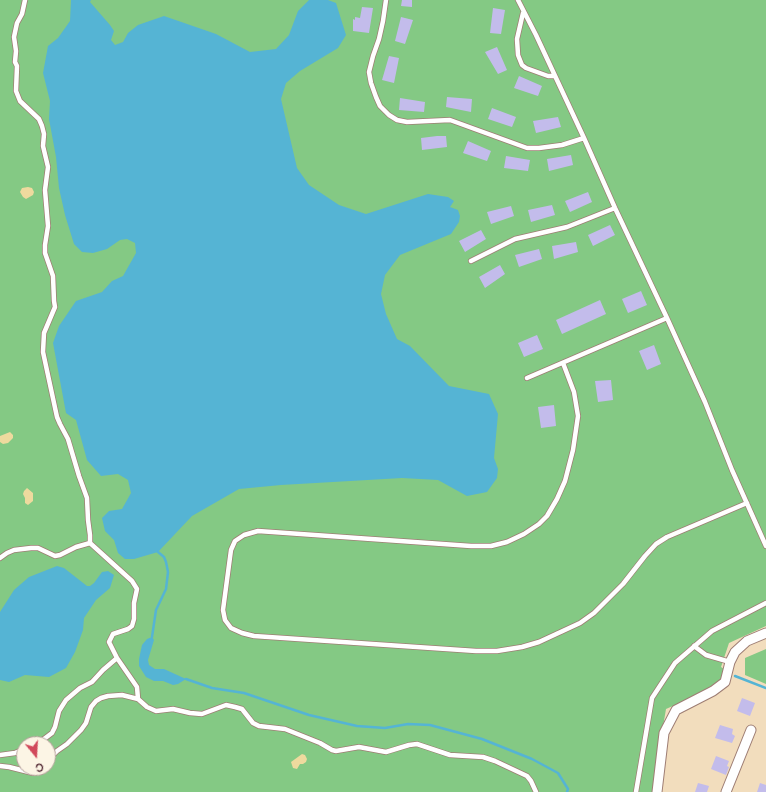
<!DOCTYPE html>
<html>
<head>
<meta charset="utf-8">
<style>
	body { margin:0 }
	#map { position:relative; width:766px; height:792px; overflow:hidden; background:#f2ddbd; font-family:"Balsamiq Sans",sans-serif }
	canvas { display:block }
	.north { position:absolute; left:16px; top:736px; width:40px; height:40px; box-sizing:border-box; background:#fcf5e5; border:1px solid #b59f9b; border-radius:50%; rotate:162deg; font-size:11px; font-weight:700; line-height:16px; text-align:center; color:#4a1f2b }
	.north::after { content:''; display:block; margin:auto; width:14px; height:18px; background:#d1495b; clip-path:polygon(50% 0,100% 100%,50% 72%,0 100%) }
</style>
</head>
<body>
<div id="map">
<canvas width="766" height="792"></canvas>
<div class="north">С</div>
</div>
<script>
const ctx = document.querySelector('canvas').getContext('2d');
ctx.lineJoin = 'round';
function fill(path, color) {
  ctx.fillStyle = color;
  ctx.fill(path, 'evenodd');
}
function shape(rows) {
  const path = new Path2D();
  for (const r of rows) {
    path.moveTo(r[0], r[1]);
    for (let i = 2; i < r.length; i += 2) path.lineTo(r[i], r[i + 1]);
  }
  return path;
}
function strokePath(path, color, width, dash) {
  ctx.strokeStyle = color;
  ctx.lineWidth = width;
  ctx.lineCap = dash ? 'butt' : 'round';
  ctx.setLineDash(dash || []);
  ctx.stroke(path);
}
fill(shape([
	[0,0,766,0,766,626,729,643,721,667,724,669,722,679,714,688,666,709,652,792,0,792],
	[24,744,48,744,48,768,24,768],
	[766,649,766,684,745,675,745,658]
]), '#84c984');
fill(shape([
	[28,187,32,188,34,192,33,195,26,199,23,197,20,192,22,188],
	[10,432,13,435,13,438,8,443,3,444,0,442,0,436],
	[27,488,33,493,33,501,28,505,25,503,25,498,23,494,24,491],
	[302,754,305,755,307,759,306,762,303,764,300,764,297,769,293,768,291,762]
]), '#eeda9e');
fill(shape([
	[71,0,91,0,90,2,110,25,114,31,111,40,115,45,123,42,128,33,138,25,164,16,216,34,250,52,276,49,289,35,298,11,309,0,328,0,336,3,346,35,338,48,300,71,286,83,281,99,297,168,309,185,339,205,366,214,428,194,448,197,454,201,450,207,458,210,460,216,459,222,451,234,400,255,385,275,381,294,386,314,397,339,410,346,449,386,489,394,498,414,494,458,498,469,497,478,487,492,467,496,438,480,402,478,281,485,239,489,192,516,158,552,134,559,125,559,118,553,114,540,105,531,102,518,109,511,122,509,131,493,128,480,118,474,101,476,87,460,76,420,66,413,53,343,59,326,76,301,102,292,112,281,123,276,136,253,135,243,127,239,120,240,107,249,93,253,82,252,74,244,65,215,59,188,56,157,49,119,50,101,43,73,48,46,58,38,70,21],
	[57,566,64,568,87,586,90,586,94,583,102,572,108,571,114,575,110,588,96,600,84,618,83,630,75,652,66,668,49,677,25,675,9,682,0,680,0,612,14,590,29,577],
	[152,637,154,640,148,660,149,665,155,669,164,669,186,679,178,684,173,685,163,681,154,681,146,677,139,666,139,659,142,645,147,639]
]), '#55b4d4');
strokePath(shape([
	[152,637,156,610,166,589,168,572,166,562,164,557,158,552],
	[735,676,766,688],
	[186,679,212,688,244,693,309,715,357,726,385,728,408,724,430,725,482,739,532,759,558,773,568,789,567,792]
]), '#55b4d4', 2.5);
fill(shape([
	[402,0,412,0,412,7,401,6],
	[362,7,373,8,369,33,353,31,353,19,355,20,355,17,360,18],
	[493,8,505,10,501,34,490,33],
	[401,17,413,20,405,44,395,41],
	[497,47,507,70,498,74,485,52],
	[389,56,399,58,394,83,382,80],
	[519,76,542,86,538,96,514,88],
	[447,97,472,99,471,112,446,107],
	[400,98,425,102,424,112,399,110],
	[492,108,516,117,512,127,488,119],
	[558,117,561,127,536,133,533,121],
	[437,136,446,136,447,147,422,150,421,138],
	[468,141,491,151,487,161,463,153],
	[571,155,573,165,549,171,547,159],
	[506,156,530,160,528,171,504,168],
	[588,192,592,202,570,212,565,201],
	[552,205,555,215,531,222,528,210],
	[511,206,514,216,491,224,487,212],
	[610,225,615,235,593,246,588,235],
	[481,230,486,239,465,252,459,241],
	[576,242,578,252,554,259,552,246],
	[539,249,542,259,519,267,515,255],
	[500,265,505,274,485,288,479,277],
	[641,291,647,305,628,313,622,299],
	[600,300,606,314,562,334,556,320],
	[537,335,543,349,524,357,518,343],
	[654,345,661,364,647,370,639,351],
	[611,380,613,400,598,402,595,381],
	[554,405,556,426,541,428,538,407],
	[742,698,755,703,750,716,737,711],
	[720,725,733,729,732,734,735,736,732,743,715,738],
	[716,756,729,761,727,766,729,767,726,775,711,769],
	[698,783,709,786,707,792,695,792],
	[760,783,766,785,766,792,757,792]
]), '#c3bceb');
const service = shape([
	[25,0,22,14,17,23,14,37,16,51,15,62,17,66,16,91,20,101,39,119,42,126,44,134,43,146,48,167,45,190,48,226,45,245,45,253,53,276,54,301,55,307,44,333,43,352,57,417,60,424,68,439,79,476,87,498,88,520,90,535,90,543],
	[386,0,383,21,379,39,373,56,369,72,371,83,376,97,380,106,389,115,397,120,407,122,450,120,527,148,539,148,562,145,584,138],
	[518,0,536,35,584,138,615,208,667,318,705,402,732,470,766,546],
	[523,13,517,39,518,55,522,65,526,68,548,76,555,76],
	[471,261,515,239,567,227,615,208],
	[563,363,574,392,578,416,573,450,565,481,557,499,547,516,539,524,524,534,507,542,491,546,471,546,258,531,244,535,235,541,231,550,223,610,225,620,231,628,242,633,254,636,476,651,497,651,522,647,539,642,580,623,594,613,623,584,645,556,656,544,667,537,747,503],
	[527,378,667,318],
	[90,543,132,581,137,589,134,603,134,619,132,626,128,629,113,634,109,642,117,658,137,687,138,699],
	[0,558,7,553,14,550,31,548,38,548,55,556,60,555,76,547,90,543],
	[694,646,706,655,730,662],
	[34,744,44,739,52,733,55,727,59,711,66,700,80,688,92,682,103,670,117,658],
	[0,755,15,753,24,749],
	[48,760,57,751,67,744,81,730,86,723,91,707,96,701,101,698,108,696,122,695,138,699,147,707,156,711,173,709,190,713,202,714,226,705,235,707,242,709,253,723,259,726,285,729,320,743,332,750,336,751,359,747,386,752,409,745,417,744,450,755,483,757,495,761,527,776,531,781,536,792],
	[0,766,9,767,33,773,41,768],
	[636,792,652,698,675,663,712,631,766,603]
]);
const minor = shape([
	[657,792,664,733,676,710,713,691,725,682,730,662,735,652,747,641,766,633],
	[726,792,751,730]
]);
strokePath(service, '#9e7e74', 6);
strokePath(minor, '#9e7e74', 11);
strokePath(service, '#fff', 4.5);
strokePath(minor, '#fff', 9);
</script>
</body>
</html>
